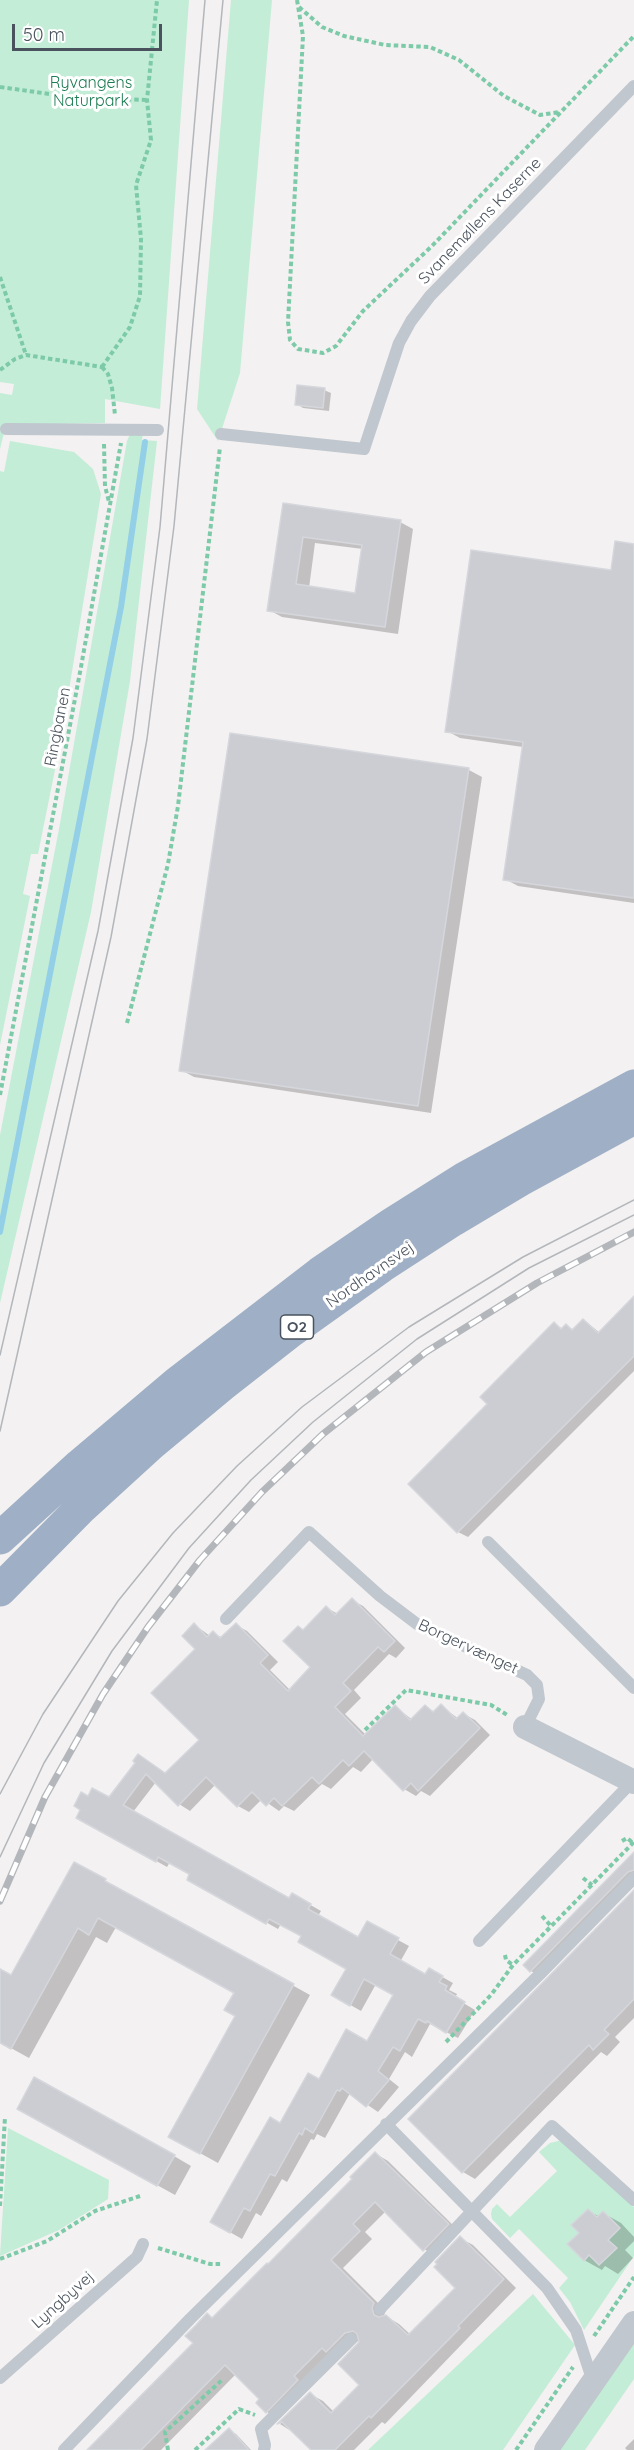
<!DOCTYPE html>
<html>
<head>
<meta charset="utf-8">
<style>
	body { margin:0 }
	#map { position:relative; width:634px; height:2450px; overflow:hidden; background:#f3f1f1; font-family:Quicksand,sans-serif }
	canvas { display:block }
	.scale { position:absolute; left:12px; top:24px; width:150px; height:27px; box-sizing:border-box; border:3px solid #4a535d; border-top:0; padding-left:8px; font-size:18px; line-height:21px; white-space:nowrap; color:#4a535d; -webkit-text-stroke:4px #fff; paint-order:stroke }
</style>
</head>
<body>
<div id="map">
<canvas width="634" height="2450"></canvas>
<div class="scale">50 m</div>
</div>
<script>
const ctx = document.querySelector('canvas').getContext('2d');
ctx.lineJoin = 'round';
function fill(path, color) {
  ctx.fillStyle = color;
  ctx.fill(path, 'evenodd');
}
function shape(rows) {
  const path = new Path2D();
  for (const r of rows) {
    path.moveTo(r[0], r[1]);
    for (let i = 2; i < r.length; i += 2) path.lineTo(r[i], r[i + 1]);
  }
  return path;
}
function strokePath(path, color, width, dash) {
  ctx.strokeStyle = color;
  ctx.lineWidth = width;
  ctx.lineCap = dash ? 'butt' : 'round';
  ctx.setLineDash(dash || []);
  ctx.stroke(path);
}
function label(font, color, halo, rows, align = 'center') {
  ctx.font = font + ' Quicksand,sans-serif';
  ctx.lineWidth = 6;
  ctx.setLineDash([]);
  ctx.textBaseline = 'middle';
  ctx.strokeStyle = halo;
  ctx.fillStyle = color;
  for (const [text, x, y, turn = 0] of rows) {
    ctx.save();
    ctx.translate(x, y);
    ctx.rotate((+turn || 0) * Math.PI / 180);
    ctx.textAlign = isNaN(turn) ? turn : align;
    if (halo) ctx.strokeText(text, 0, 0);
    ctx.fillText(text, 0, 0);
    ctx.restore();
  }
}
fill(shape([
	[0,0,189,0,160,409,105,399,105,423,6,425,0,449,0,393,12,395,14,384,0,382],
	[231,0,272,0,240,373,218,441,197,409],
	[143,433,142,440,157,441,130,681,91,912,0,1303,0,1135,59,829,127,441,130,434],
	[10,441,74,452,93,469,101,494,60,745,38,854,31,854,23,894,30,896,0,1045,0,471,4,472],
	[8,2128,109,2180,108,2199,59,2230,0,2256],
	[562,2140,634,2207,634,2256,584,2330,570,2302,559,2288,568,2278,519,2229,510,2238,492,2219,491,2214,492,2209,497,2204,510,2217,557,2171,539,2152,550,2143],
	[533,2294,575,2345,503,2450,368,2450],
	[634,2336,634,2379,585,2450,556,2450]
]), '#c3edd6');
fill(shape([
	[324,390,331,393,329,411,303,408,297,404],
	[284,505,400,522,413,529,398,634,282,617,269,610],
	[315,543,363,549,356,594,309,588],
	[634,546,634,903,518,886,505,879,523,747,460,738,447,731,612,572],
	[469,770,482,777,431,1113,194,1077,181,1070],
	[634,1298,634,1371,468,1537,458,1532,489,1404,554,1324,563,1329,567,1326,574,1330,584,1320,600,1333],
	[352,1600,363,1606,405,1648,396,1658,389,1654,354,1690,361,1698,345,1714,366,1735,395,1707,413,1720,426,1707,435,1712,441,1706,459,1719,464,1714,475,1720,490,1735,430,1796,421,1791,416,1796,404,1789,374,1758,361,1772,353,1767,331,1789,322,1784,294,1811,284,1806,279,1811,262,1799,249,1812,238,1806,216,1784,190,1811,179,1804,156,1782,133,1812,290,1900,293,1895,321,1911,318,1916,359,1939,398,1940,409,1946,400,1962,426,1976,430,1970,453,1983,449,1990,457,1994,455,1998,475,2010,458,2038,430,2024,412,2057,405,2052,389,2079,399,2087,378,2112,353,2095,349,2095,325,2138,317,2134,314,2140,311,2139,287,2182,282,2179,261,2216,256,2213,242,2239,212,2222,281,2125,319,2081,368,2043,395,1994,376,1984,361,2011,333,1995,348,1968,302,1936,281,1924,278,1929,189,1879,191,1874,170,1862,167,1867,78,1817,88,1798,109,1799,137,1762,166,1774,201,1740,195,1625,210,1636,213,1633,223,1638,236,1625,247,1631,278,1662,270,1670,290,1690,312,1667,304,1631,327,1608,338,1614],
	[634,1854,634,1886,544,1978,531,1971,525,1965],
	[75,1864,310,1995,218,2163,187,2146,237,2016,236,1993,116,1927,107,1943,96,1937,29,2058,0,2042,0,1971,11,1977],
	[634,1892,634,2018,615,2037,620,2042,607,2056,601,2052,475,2179,463,2172],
	[36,2118,174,2156,191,2166,175,2195],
	[376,2154,388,2161,460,2232,437,2257,424,2249,386,2211,365,2232,372,2239,343,2268,386,2311,384,2315,399,2324,411,2335,457,2288,460,2238,473,2245,516,2288,385,2424,382,2422,354,2450,313,2450,291,2431,280,2424,310,2394,323,2401,334,2412,361,2385,360,2339,279,2419,267,2412,261,2399,236,2374,161,2450,89,2450,195,2343,208,2315,213,2319,269,2265,355,2179],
	[589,2211,600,2217,603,2213,621,2223,634,2237,634,2241,625,2250,633,2258,618,2274,605,2266,602,2270,584,2260],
	[229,2430,236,2434,251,2450,207,2450],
	[634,2439,634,2450,627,2450,625,2448]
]), '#0003');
strokePath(shape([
	[0,1232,121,607,145,442]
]), '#93d0e7', 6);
const building = shape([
	[297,385,325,388,323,408,295,405,297,385],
	[283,503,401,520,385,627,267,611,283,503],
	[303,537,362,545,355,593,296,584,303,537],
	[615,541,634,544,634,898,503,880,523,742,445,732,471,550,611,570,615,541],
	[230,733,469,768,418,1106,179,1071,230,733],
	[634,1296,634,1356,457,1533,408,1484,487,1404,480,1397,554,1322,561,1329,566,1324,572,1330,583,1319,598,1333,634,1296],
	[352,1598,395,1641,384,1652,378,1647,343,1683,351,1691,335,1707,363,1736,395,1705,410,1720,425,1705,433,1712,441,1704,456,1719,463,1712,480,1728,418,1791,411,1783,403,1791,364,1751,349,1766,343,1760,319,1784,312,1777,282,1806,274,1798,266,1806,252,1792,237,1807,206,1777,178,1806,146,1774,123,1805,289,1898,292,1893,311,1904,308,1909,358,1937,367,1921,399,1938,390,1954,425,1974,429,1968,443,1976,439,1982,447,1986,445,1990,465,2002,446,2033,427,2021,426,2023,418,2019,400,2051,393,2047,378,2071,389,2080,366,2107,342,2088,340,2091,337,2090,313,2133,305,2128,302,2135,299,2133,275,2176,270,2174,250,2211,244,2208,230,2233,210,2222,270,2117,280,2123,308,2073,319,2079,346,2029,367,2041,393,1995,364,1979,350,2006,331,1995,346,1969,298,1942,301,1936,269,1919,266,1924,187,1880,189,1874,158,1857,156,1862,76,1818,80,1810,74,1806,81,1792,88,1796,92,1788,109,1797,135,1763,133,1761,138,1754,165,1773,199,1740,151,1693,195,1649,182,1636,194,1623,207,1637,213,1631,220,1638,236,1623,268,1655,260,1663,288,1691,310,1667,283,1641,298,1626,303,1630,326,1606,335,1615,352,1598],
	[634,1852,634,1870,628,1872,530,1972,523,1965,634,1852],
	[74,1862,106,1879,105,1881,294,1984,200,2154,168,2137,235,2016,224,2010,234,1993,98,1918,89,1935,78,1928,11,2049,0,2043,0,1969,11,1975,74,1862],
	[634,1890,634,1999,604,2030,609,2034,593,2050,589,2045,462,2173,408,2119,634,1890],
	[34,2077,175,2155,157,2186,17,2109,34,2077],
	[375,2152,449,2224,423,2251,375,2202,353,2224,360,2231,331,2260,374,2303,372,2308,374,2315,379,2317,386,2315,408,2335,455,2288,434,2267,437,2264,435,2262,460,2236,504,2279,458,2326,460,2328,371,2418,369,2416,335,2450,311,2450,282,2422,277,2424,310,2392,331,2413,359,2385,338,2364,359,2342,357,2334,353,2331,345,2333,326,2352,322,2348,294,2376,298,2380,266,2413,256,2403,259,2399,225,2365,141,2450,87,2450,193,2343,185,2336,196,2325,207,2313,212,2318,267,2263,268,2264,352,2179,350,2177,375,2152],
	[588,2209,597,2217,603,2211,620,2228,608,2240,617,2248,599,2265,589,2255,584,2261,567,2244,579,2233,571,2225,588,2209],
	[229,2428,249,2450,205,2450,229,2428]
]);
fill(building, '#cbcdd3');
strokePath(building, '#d5d7dc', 1.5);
strokePath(shape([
	[297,0,303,36,288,322,290,340,298,349,323,353,336,346,363,311,432,246,634,36],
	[299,7,322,27,344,36,385,45,430,47,459,60,504,96,540,115,560,112],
	[0,87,71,97,147,100],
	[0,277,26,355],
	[102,367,108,374,112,388,115,415],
	[102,367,130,327,140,296,141,239,136,185,151,140,147,100,157,0],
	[0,370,15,359,26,355,102,367],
	[104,444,105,486,109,502],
	[127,1023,168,864,178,806,220,447],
	[0,1095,81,667,121,443],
	[365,1730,406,1690,491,1705,509,1716],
	[622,1841,627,1838,633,1843],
	[583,1878,592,1885],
	[542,1916,551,1926],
	[505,1955,506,1960,513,1965],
	[446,2042,491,1995,513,1965,634,1842],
	[0,2206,5,2117],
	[158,2248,210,2264,223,2264],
	[0,2259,47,2241,95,2211,140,2196],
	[594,2336,634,2277],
	[168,2450,165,2432,222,2380],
	[195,2450,239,2409,255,2415],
	[516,2450,573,2367]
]), '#7dcaa9', 4, [4.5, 3]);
strokePath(shape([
	[6,429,158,430],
	[221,434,364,449,399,343,411,321,430,296,634,86],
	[488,1542,634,1688],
	[226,1619,309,1532,380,1596,417,1624,527,1675,537,1685,539,1699,525,1727],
	[479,1941,633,1781],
	[386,2124,547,2288,576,2330,593,2382],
	[380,2309,552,2126,634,2200],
	[0,2378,137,2257,143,2244],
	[64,2450,190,2319,539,1975,634,1878],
	[264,2450,265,2445,261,2429,351,2339]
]), '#c0c7ce', 12);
strokePath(shape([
	[525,1727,634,1782],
	[546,2450,634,2323]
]), '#c0c7ce', 24);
strokePath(shape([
	[0,1538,80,1465,177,1383,320,1273,392,1224,465,1178,634,1086],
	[0,1590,82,1507,151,1444,222,1385,291,1331,382,1266,453,1220,520,1180,634,1118]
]), '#9fafc5', 33);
strokePath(shape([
	[0,1355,98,931,133,738,160,527,205,0],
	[0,1431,111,937,147,739,174,526,223,0],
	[0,1794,43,1714,118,1601,173,1533,237,1466,302,1407,409,1327,523,1257,634,1200],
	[0,1857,44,1763,112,1651,189,1548,251,1480,313,1422,417,1339,529,1268,634,1215]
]), '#b3b6bb', 1.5);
const rail = shape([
	[0,1901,45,1797,103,1694,148,1627,200,1560,262,1492,323,1434,426,1352,537,1283,634,1232]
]);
strokePath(rail, '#b3b6bb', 7);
strokePath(rail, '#fff', 4.5, [14]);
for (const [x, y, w] of [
	[297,1327,33]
]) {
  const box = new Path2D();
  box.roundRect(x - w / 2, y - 12, w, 24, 4.5);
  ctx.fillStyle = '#fff';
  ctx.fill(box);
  strokePath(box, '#4a535d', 1.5);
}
label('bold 15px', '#4a535d', null, [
	["O2",297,1327]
]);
label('16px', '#1d7c53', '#fff', [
	["Ryvangens",91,83],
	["Naturpark",91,101]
]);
label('16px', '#4a535d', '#fff', [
	["Svanemøllens Kaserne",480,221,-46],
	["Ringbanen",58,727,-79],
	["Nordhavnsvej",370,1275,-35],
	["Borgervænget",468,1647,25],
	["Lyngbyvej",63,2300,-42]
]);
</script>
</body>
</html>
